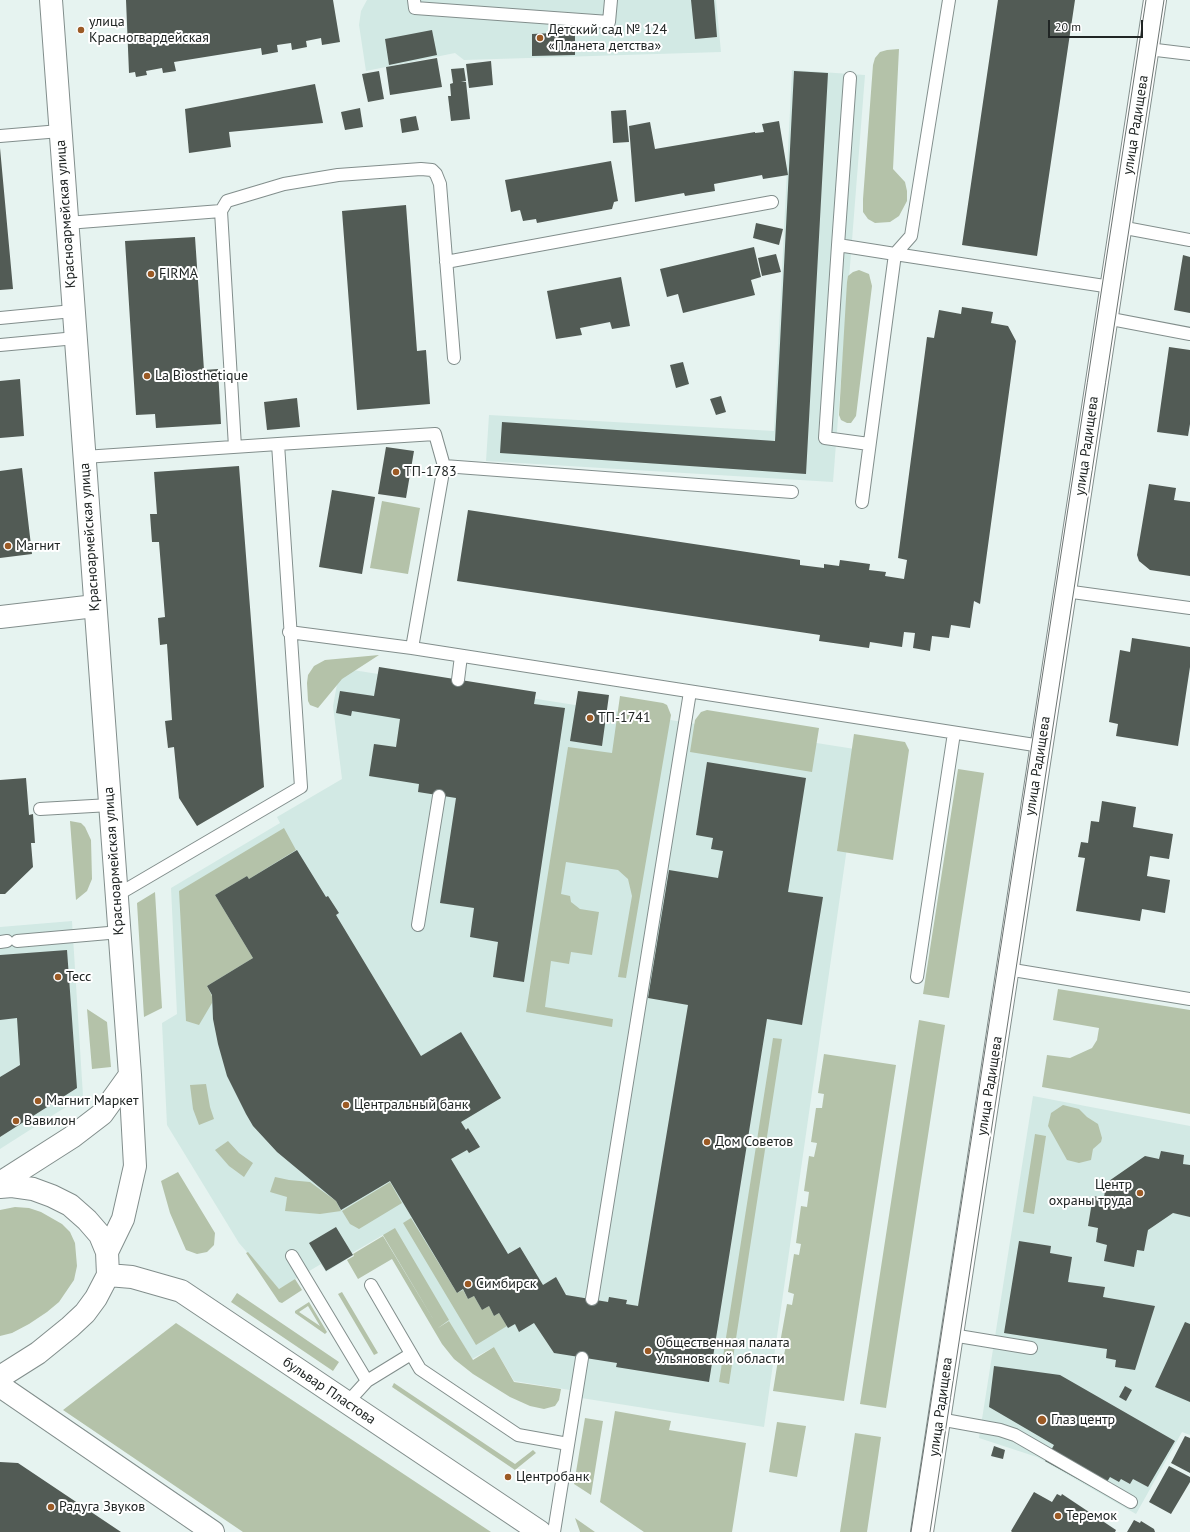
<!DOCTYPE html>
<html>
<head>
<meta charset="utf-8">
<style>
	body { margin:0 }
	#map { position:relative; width:1190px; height:1532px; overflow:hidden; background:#e6f3f0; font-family:"PT Sans",sans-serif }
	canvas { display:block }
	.scale { position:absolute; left:1048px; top:20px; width:95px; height:18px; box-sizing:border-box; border:2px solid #202524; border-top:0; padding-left:5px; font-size:12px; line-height:14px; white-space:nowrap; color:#202524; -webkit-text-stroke:3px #fff; paint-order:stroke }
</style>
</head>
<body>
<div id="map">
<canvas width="1190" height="1532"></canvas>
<div class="scale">20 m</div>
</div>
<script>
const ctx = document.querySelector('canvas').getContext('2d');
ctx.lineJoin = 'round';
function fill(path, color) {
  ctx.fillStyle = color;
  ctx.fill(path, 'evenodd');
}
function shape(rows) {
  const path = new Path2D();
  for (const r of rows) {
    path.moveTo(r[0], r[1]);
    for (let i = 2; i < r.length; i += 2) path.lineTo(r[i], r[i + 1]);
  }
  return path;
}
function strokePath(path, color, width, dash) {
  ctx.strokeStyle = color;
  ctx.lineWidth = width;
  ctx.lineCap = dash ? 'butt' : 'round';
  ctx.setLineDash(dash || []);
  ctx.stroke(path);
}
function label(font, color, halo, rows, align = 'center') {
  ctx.font = font + ' "PT Sans",sans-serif';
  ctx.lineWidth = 4;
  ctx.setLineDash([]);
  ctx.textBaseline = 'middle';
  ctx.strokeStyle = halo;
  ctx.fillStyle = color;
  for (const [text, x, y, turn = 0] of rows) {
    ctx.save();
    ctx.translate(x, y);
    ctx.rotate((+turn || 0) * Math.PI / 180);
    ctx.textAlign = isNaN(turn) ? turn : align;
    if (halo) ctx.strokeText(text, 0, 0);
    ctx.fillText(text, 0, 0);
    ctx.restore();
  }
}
fill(shape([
	[367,0,716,0,721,52,464,60,455,53,366,71,359,25,361,11],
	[792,70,865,75,833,482,486,461,489,415,774,431],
	[340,668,861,750,764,1427,575,1397,576,1391,514,1381,494,1347,472,1359,449,1321,438,1327,383,1235,352,1253,353,1255,326,1272,321,1264,279,1289,239,1243,167,1125,162,1023,177,1014,171,888,280,823,277,817,342,779,333,706],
	[72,921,83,1096,0,1149,0,927],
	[1033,1096,1190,1126,1190,1435,1182,1432,1136,1514,1037,1457,979,1438]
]), '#d2e9e4');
fill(shape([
	[899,49,893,169,905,182,907,191,907,201,899,216,890,222,875,223,868,219,863,212,863,199,873,65,875,58,880,52,887,50],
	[859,270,869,274,872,286,856,416,851,423,847,423,841,420,839,415,847,282,848,276,853,272],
	[382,501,420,508,408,574,370,568],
	[379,655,342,679,318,708,310,705,308,701,307,683,308,675,314,666,325,660],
	[620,696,663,703,667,705,671,715,626,978,618,977,632,896,628,879,618,870,566,862,561,894,570,896,571,902,580,909,599,912,592,955,571,952,569,964,551,961,545,1007,613,1019,612,1027,526,1012,568,747,612,753],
	[707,710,819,728,812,772,690,752,695,720,701,712],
	[854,734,905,742,909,750,893,860,837,851],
	[958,769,984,773,949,998,923,994],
	[70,821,81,823,85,827,91,840,92,879,87,891,76,900],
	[284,828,296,850,249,879,247,876,215,895,253,958,207,986,212,996,212,1003,199,1025,186,1021,179,891],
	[155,892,162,1008,144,1017,137,903],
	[1058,989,1190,1010,1190,1114,1042,1087,1047,1055,1070,1058,1092,1048,1097,1040,1099,1028,1053,1020],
	[87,1009,107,1022,111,1067,92,1069],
	[919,1020,945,1025,886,1408,860,1404],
	[773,1038,782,1039,729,1384,719,1382],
	[824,1054,896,1065,844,1401,773,1391,779,1354,784,1355,786,1345,780,1343,787,1304,792,1305,794,1294,788,1292,794,1254,799,1255,801,1244,796,1243,801,1206,807,1207,809,1192,804,1191,809,1156,814,1157,817,1143,811,1142,816,1108,822,1108,824,1094,818,1093],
	[206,1084,210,1107,214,1119,199,1125,193,1109,190,1085],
	[1063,1105,1079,1109,1087,1117,1098,1124,1102,1138,1101,1142,1093,1149,1091,1160,1079,1163,1067,1160,1048,1126,1051,1113],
	[1035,1134,1046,1136,1034,1214,1023,1212],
	[228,1141,239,1153,253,1163,244,1177,229,1166,215,1150],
	[178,1172,215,1233,214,1245,207,1252,197,1254,186,1250,170,1213,161,1181],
	[275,1177,289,1180,310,1182,336,1201,341,1211,320,1214,285,1211,287,1197,270,1192],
	[390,1182,402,1203,359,1229,350,1224,342,1211],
	[15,1207,29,1208,41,1212,62,1224,70,1232,75,1243,77,1266,74,1280,59,1302,47,1312,29,1324,12,1333,0,1336,0,1210],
	[411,1218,457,1293,463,1290,468,1299,474,1296,482,1310,489,1306,494,1316,499,1313,507,1326,476,1345,403,1223],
	[395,1228,449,1320,438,1328,449,1321,473,1360,494,1347,514,1382,561,1389,559,1400,555,1406,544,1409,530,1406,510,1397,473,1374,454,1359,442,1344,392,1259,358,1279,347,1260,354,1256,353,1254,383,1236,435,1322,383,1235],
	[248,1252,279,1289,295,1279,302,1290,282,1303,279,1302,246,1253],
	[342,1292,378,1353,374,1355,338,1294],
	[237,1293,339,1362,333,1371,231,1302],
	[309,1302,327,1332,325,1334,295,1313,295,1311],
	[308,1306,320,1326,299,1312],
	[176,1323,491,1532,243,1532,63,1410],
	[394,1383,515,1464,533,1450,536,1453,515,1470,392,1387],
	[615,1411,671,1421,669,1430,746,1443,732,1532,644,1532,600,1502],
	[585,1418,603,1421,591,1495,574,1484],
	[777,1422,806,1426,797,1477,769,1472],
	[855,1433,881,1437,867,1532,840,1532],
	[575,1518,595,1532,580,1532]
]), '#b4c2a9');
fill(shape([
	[126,0,333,0,340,42,322,45,321,38,306,41,307,47,292,50,291,43,277,45,278,52,262,55,261,48,174,62,176,71,163,73,162,68,146,71,147,75,136,77,135,72,129,73],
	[691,0,714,0,717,37,695,39],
	[998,0,1075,0,1037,256,962,245],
	[432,30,437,55,389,65,385,39],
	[575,32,575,55,532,56,532,34],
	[437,58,442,87,390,95,386,67],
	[491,61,493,85,469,88,466,64],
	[464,68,466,81,461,82,466,82,470,119,451,121,448,96,451,96,450,84,453,83,451,69],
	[379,71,384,99,368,102,362,74],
	[794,71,828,73,806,474,500,453,502,422,775,441],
	[315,84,323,123,229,132,231,147,189,153,185,109],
	[360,108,363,127,345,130,341,112],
	[626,110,629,142,613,143,611,111],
	[416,116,419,130,402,133,400,119],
	[779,121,788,175,763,179,762,175,714,184,715,191,685,196,684,193,635,202,629,126,650,122,655,149,755,132,755,133,764,132,762,124],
	[0,148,13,289,0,290],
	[611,161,618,201,614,202,612,209,537,223,536,219,523,221,520,210,511,212,505,180],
	[406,205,417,351,426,350,430,404,357,410,342,211],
	[756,223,783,229,779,245,753,238],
	[195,237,204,370,218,369,221,424,156,428,155,414,136,415,125,241],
	[754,247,761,277,751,280,755,295,683,313,678,294,667,297,660,269],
	[776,254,781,272,762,276,758,258],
	[1183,255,1190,257,1190,313,1174,310],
	[621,277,630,326,612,329,610,322,580,328,582,335,556,339,547,291],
	[962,307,993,312,991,323,1008,326,1016,341,980,604,974,601,970,628,951,625,949,638,932,636,930,651,913,648,915,633,904,632,902,647,870,642,869,648,819,641,820,635,457,581,468,510,800,560,800,565,824,568,824,564,839,566,840,560,870,564,869,570,886,572,885,576,904,579,907,560,898,558,927,337,934,338,939,310,961,314],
	[1169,347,1190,350,1190,424,1188,436,1157,432],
	[683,362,689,384,676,388,670,365],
	[20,379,24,436,0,438,0,381],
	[721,396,726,412,716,415,710,399],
	[297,398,300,427,267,430,264,402],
	[386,447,414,451,406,498,378,494],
	[239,466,264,787,197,826,179,798,174,747,168,748,165,721,172,720,167,644,160,645,158,618,165,617,159,542,152,542,150,514,157,514,154,472],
	[22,468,32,554,0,558,0,471],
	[1149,484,1176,488,1174,500,1190,502,1190,576,1150,570,1139,561,1137,555],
	[332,490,375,497,362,574,319,567],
	[1132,638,1190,647,1190,667,1178,746,1116,736,1118,724,1109,722,1120,650,1130,652],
	[379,667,536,692,534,704,565,708,524,982,493,977,498,942,470,937,474,908,440,903,456,798,418,792,419,784,369,776,374,744,396,747,400,719,352,711,351,716,336,713,340,691,374,696],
	[578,691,609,695,602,746,570,741],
	[707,762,806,778,788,892,823,897,802,1025,767,1019,709,1382,616,1367,617,1363,554,1353,534,1323,519,1332,515,1324,508,1328,499,1313,494,1316,489,1306,482,1310,474,1296,468,1299,463,1289,457,1293,390,1181,341,1210,336,1201,277,1152,253,1126,246,1114,227,1076,218,1044,213,1019,212,995,207,986,253,958,215,895,247,876,249,879,297,850,326,897,328,896,339,913,336,915,421,1056,461,1032,501,1098,461,1122,466,1130,468,1128,480,1147,469,1153,467,1150,451,1159,508,1254,520,1247,543,1285,556,1277,566,1295,608,1302,609,1297,627,1300,626,1304,638,1306,688,1005,648,998,669,870,718,878,723,851,711,849,713,838,696,835],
	[26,778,29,815,33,814,35,843,31,843,33,867,5,894,0,894,0,780],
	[1102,801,1136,807,1133,827,1173,834,1169,859,1150,856,1147,876,1170,880,1165,913,1142,909,1140,921,1076,911,1085,858,1078,857,1081,842,1088,843,1091,821,1099,822],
	[67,950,77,1088,0,1137,0,1077,20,1065,17,1018,0,1020,0,955],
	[1161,1151,1184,1155,1183,1164,1190,1165,1190,1217,1173,1213,1148,1230,1144,1251,1137,1250,1134,1267,1104,1261,1107,1245,1096,1242,1098,1228,1088,1226,1093,1196,1104,1198,1106,1183,1145,1156,1159,1159],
	[336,1227,353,1255,326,1271,309,1243],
	[1019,1241,1051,1246,1050,1253,1072,1257,1068,1282,1105,1287,1103,1297,1155,1306,1135,1370,1115,1367,1116,1360,1106,1358,1107,1349,1004,1333],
	[1185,1322,1190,1324,1190,1402,1155,1387],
	[994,1366,1060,1375,1175,1441,1148,1487,1133,1479,1130,1484,1121,1479,1119,1482,1110,1477,1101,1492,1045,1461,1054,1445,989,1407],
	[1125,1386,1132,1390,1126,1401,1119,1397],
	[1185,1436,1190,1438,1190,1473,1171,1463],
	[994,1446,1005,1450,1003,1459,991,1456],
	[0,1462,18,1463,121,1532,0,1532],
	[1169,1466,1190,1477,1190,1482,1171,1514,1149,1502],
	[1034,1492,1052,1502,1057,1494,1061,1496,1062,1494,1116,1530,1115,1532,1012,1532,1011,1531],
	[1134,1520,1140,1523,1141,1521,1154,1529,1155,1532,1127,1532]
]), '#525b55');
const lane = shape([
	[414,0,415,8,609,22,611,0],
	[1148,49,1190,54],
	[850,78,838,245,895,254,911,236,949,0],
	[0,136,60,131],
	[67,223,221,211],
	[1120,227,1190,240],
	[838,245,825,438,869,444],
	[446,262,772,202],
	[0,318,73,311],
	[1106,318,1190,334],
	[0,345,76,338],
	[278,444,435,434,444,466,792,492],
	[235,447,221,211,227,201,284,184,338,175,421,169,432,170,436,174,440,184,454,358],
	[84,457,278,444,301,787,117,895],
	[862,502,895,254,1111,287],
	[1065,591,1190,608],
	[289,632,412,648,1041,746],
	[412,648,444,466],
	[458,680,461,656],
	[40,809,110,805],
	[418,925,439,796],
	[17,941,120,932],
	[0,942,7,941],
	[1007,969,1190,999],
	[917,977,954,733],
	[292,1256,367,1381],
	[371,1285,420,1369,518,1435,568,1444],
	[592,1299,690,692],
	[952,1335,1031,1348],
	[347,1403,367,1381,411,1354],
	[939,1419,1000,1430,1015,1435,1131,1502],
	[554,1532,582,1358]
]);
const street = shape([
	[0,617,95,606]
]);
const secondary = shape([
	[51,0,130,1075,135,1166,123,1219,107,1252],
	[0,1183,72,1137,102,1114,130,1075],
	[0,1187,12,1186,33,1189,52,1196,70,1205,87,1220,100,1235,107,1252,108,1275,96,1298,85,1313,70,1327,38,1353,0,1377],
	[108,1275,132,1277,181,1291,540,1532],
	[0,1386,213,1532],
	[922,1532,1155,0]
]);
strokePath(lane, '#828e8c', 14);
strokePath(street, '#828e8c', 24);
strokePath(secondary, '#828e8c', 24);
strokePath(lane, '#fff', 12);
strokePath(street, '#fff', 22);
strokePath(secondary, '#fff', 22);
strokePath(shape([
	[911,1532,1146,0],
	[930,1532,1164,0]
]), '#6c7472', 1);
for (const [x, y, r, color] of [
	[81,30,4,"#9b5a25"],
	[540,38,4,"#9b5a25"],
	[151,274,4,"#9b5a25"],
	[147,376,4,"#9b5a25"],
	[396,472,4,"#9b5a25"],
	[8,546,4,"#9b5a25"],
	[590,718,4,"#9b5a25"],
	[58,977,4,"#9b5a25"],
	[38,1101,4,"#9b5a25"],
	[346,1105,4,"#9b5a25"],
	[16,1121,4,"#9b5a25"],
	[707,1142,4,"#9b5a25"],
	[1140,1193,4,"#9b5a25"],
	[468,1284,4,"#9b5a25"],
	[648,1351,4,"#9b5a25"],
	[1042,1420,5,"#9b5a25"],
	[508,1477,4,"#9b5a25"],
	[51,1507,4,"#9b5a25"],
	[1058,1516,4,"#9b5a25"]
]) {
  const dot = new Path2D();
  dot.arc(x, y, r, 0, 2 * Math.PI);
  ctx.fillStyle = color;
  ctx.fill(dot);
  strokePath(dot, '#fff', 1.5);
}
label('14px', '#202524', '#fff', [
	["улица",89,22],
	["Красногвардейская",89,38],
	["Детский сад № 124",548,30],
	["«Планета детства»",548,46],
	["FIRMA",159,274],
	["La Biosthetique",155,376],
	["ТП-1783",404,472],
	["Магнит",16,546],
	["ТП-1741",598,718],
	["Тесс",66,977],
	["Магнит Маркет",46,1101],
	["Центральный банк",354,1105],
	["Вавилон",24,1121],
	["Дом Советов",715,1142],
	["Центр",1132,1185,"right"],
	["охраны труда",1132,1201,"right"],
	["Симбирск",476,1284],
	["Общественная палата",656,1343],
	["Ульяновской области",656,1359],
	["Глаз центр",1051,1420],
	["Центробанк",516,1477],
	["Радуга Звуков",59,1507],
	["Теремок",1066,1516]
], 'left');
label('14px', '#202524', '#fff', [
	["улица Радищева",1136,125,-81],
	["Красноармейская улица",66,214,-94],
	["улица Радищева",1087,446,-82],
	["Красноармейская улица",90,537,-94],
	["улица Радищева",1038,766,-81],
	["Красноармейская улица",114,861,-94],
	["улица Радищева",990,1086,-81],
	["бульвар Пластова",329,1391,34],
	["улица Радищева",941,1407,-82]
]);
</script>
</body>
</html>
